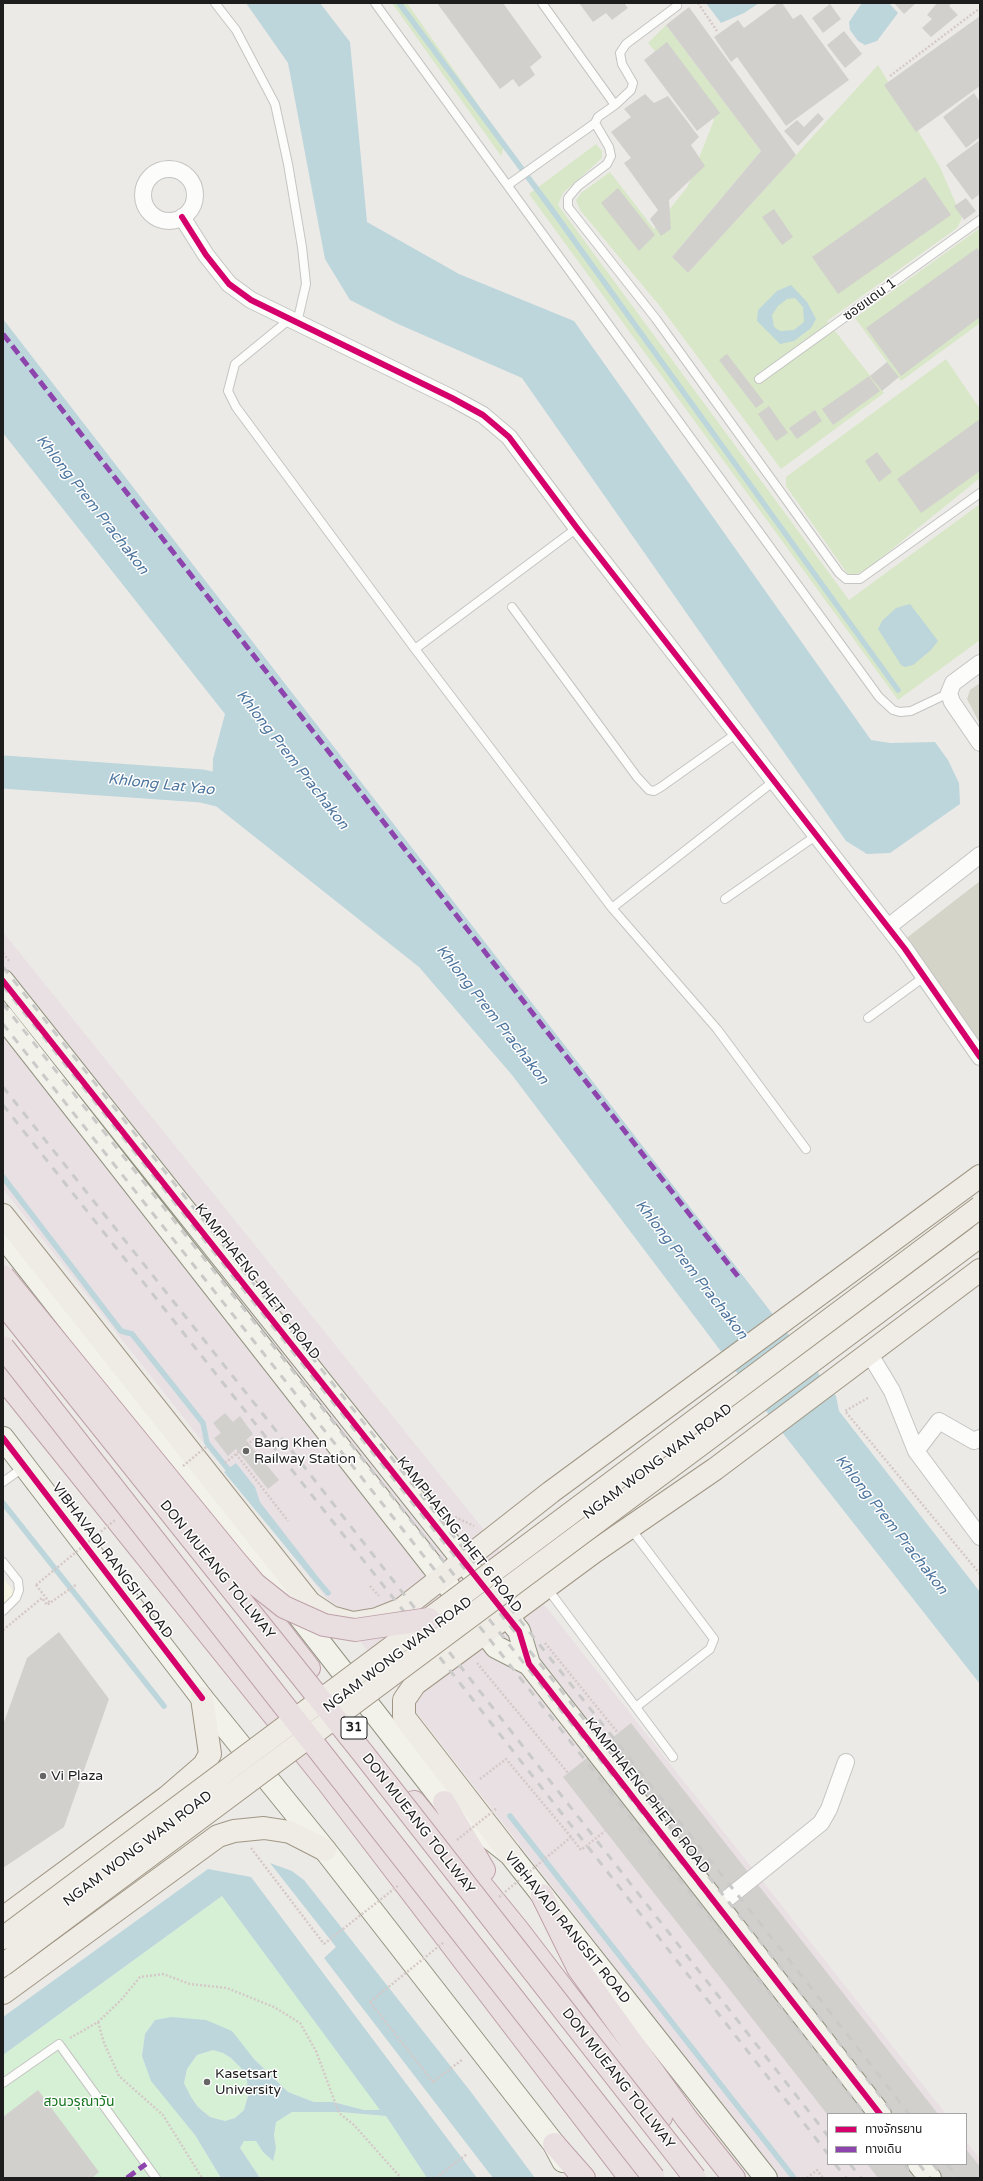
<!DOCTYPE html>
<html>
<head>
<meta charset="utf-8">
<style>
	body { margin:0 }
	#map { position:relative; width:983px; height:2181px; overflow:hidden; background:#eceae6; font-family:"Varela Round","Noto Sans Thai",sans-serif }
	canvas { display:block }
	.frame { position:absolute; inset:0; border:4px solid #1d1d1d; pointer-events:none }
	.legend { position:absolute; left:827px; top:2113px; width:140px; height:52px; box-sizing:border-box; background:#fff; border:1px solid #a5a5a5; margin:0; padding:5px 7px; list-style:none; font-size:12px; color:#1d1d1d }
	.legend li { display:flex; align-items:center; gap:8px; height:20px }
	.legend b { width:20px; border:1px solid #a5a5a5 }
</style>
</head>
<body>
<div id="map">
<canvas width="983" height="2181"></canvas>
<div class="frame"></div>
<ul class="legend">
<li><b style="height:5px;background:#d6006c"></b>ทางจักรยาน</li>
<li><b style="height:5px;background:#8e44ad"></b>ทางเดิน</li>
</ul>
</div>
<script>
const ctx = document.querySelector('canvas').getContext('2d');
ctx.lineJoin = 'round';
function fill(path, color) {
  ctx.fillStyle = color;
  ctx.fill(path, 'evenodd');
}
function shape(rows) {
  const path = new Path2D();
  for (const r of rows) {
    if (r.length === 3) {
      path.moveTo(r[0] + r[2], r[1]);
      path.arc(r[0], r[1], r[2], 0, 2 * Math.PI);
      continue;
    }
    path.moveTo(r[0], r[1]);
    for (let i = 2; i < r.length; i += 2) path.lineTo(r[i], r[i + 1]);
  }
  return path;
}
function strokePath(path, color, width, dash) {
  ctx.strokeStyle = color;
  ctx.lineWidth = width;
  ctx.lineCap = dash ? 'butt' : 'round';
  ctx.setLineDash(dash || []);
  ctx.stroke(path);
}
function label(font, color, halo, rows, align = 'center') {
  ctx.font = font + ' "Varela Round","Noto Sans Thai",sans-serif';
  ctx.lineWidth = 3;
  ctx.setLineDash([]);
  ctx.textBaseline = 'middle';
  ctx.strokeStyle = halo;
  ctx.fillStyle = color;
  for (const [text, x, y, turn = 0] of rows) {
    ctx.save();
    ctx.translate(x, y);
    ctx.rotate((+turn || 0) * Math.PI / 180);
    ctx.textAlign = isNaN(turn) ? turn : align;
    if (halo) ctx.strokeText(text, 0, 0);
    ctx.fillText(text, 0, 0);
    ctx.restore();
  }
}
fill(shape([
	[3,932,559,1623,946,2114,828,2114,828,2164,966,2164,966,2141,980,2159,980,2178,779,2178,439,1741,3,1189]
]), '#e9e0e4');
fill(shape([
	[3,1578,17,1596,3,1607]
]), '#f5f4e2');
fill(shape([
	[980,683,980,724,967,699,970,690],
	[980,881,980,1052,904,940]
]), '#d4d4c8');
fill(shape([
	[392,3,407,3,505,143,501,156],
	[666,25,761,151,672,257,688,273,878,65,940,167,962,218,957,228,827,321,884,393,781,469,659,305,580,210,576,200,581,193,610,172,654,229,688,186,714,120,648,43],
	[596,144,602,151,602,158,563,193,558,205,849,600,980,504,980,640,898,700,529,194],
	[980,228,980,323,901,381,855,318],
	[946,359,980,409,980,478,866,570,854,575,847,573,786,486,786,477]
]), '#d8e7c7');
fill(shape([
	[222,1896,381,2110,364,2110,333,2102,314,2102,288,2092,254,2059,171,2017,155,2020,145,2034,142,2056,151,2080,195,2135,221,2178,3,2178,3,2055],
	[213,2050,223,2053,231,2058,241,2068,247,2080,248,2096,244,2110,235,2118,225,2121,210,2117,198,2107,191,2097,184,2083,187,2069,197,2055],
	[292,2112,341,2112,386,2116,427,2178,260,2178,240,2148,244,2141,256,2141,263,2152,273,2161,276,2148,274,2135,276,2121]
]), '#d6f0d6');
fill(shape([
	[246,3,320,3,350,42,367,222,459,274,574,321,871,740,890,743,935,742,948,760,959,783,960,804,890,853,867,854,846,841,522,378,398,324,350,300,325,259,288,63],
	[706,3,759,3,744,13,721,23],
	[862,3,889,3,898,13,877,41,865,45,858,41,850,30,849,22],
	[791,285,807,302,816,319,811,328,794,341,780,344,757,321,758,310,777,291],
	[795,298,803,307,804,322,794,330,780,331,774,327,772,315,778,306,787,299],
	[3,319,836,1396,839,1411,980,1592,980,1684,785,1436,512,1075,419,967,212,803,213,759,225,714,3,433],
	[910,604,938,641,931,650,913,665,905,667,901,665,878,629,882,621,896,608],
	[236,1463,255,1487,260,1502,322,1582,318,1586,224,1472],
	[270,1863,292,1871,304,1880,471,2092,535,2178,493,2178,324,1958,336,1947],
	[208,1869,251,1877,477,2178,427,2178,386,2116,341,2112,292,2112,276,2122,274,2135,276,2148,273,2161,263,2152,256,2141,244,2141,240,2148,260,2178,221,2178,195,2135,151,2081,142,2056,145,2034,155,2020,171,2017,206,2020,232,2031,254,2059,288,2092,314,2102,333,2102,364,2110,380,2110,222,1896,3,2055,3,2017],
	[213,2050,223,2053,231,2058,241,2068,247,2080,248,2096,244,2110,235,2118,225,2121,210,2117,198,2107,191,2097,184,2083,187,2069,197,2055]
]), '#bcd6dc');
strokePath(shape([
	[399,3,550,207,898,690],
	[3,1177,121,1331,132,1334,203,1423,207,1443,232,1474],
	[3,1503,164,1706],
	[316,1579,328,1593],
	[510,1816,794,2178]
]), '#bcd6dc', 5.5);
strokePath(shape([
	[3,772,202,786,239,795,256,803]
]), '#bcd6dc', 33);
fill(shape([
	[437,3,503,3,542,57,530,67,535,75,519,87,513,79,500,89],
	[579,3,624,3,628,8,612,20,606,13,593,22],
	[778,3,782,3,793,19,801,14,849,80,786,126,737,57,731,62,714,37,738,20,744,28],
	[894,3,916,3,904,14],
	[937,3,952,3,949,6,958,15,931,37,922,28,932,19,927,15],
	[830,4,841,19,823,33,812,18],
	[689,7,796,155,688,273,672,257,761,151,666,25],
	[980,16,980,86,916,132,884,85],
	[844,31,862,54,845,68,827,45],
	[667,42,720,113,697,131,644,60],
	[974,93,980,102,980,137,966,148,943,117],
	[645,94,654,103,668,96,699,137,691,145,705,166,669,200,671,229,661,236,650,219,658,210,624,163,631,158,611,132,631,117,624,109],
	[818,113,824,119,798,146,784,131,797,120,804,127],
	[980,140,980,194,972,200,946,165],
	[925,177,951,215,838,294,812,257],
	[618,188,655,235,639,251,601,203],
	[966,198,976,211,964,220,954,206],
	[774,209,793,237,782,245,762,217],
	[977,248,980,252,980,317,901,376,866,328],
	[727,354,764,402,756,408,719,360],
	[887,362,899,377,882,391,870,376],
	[869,376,880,391,833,425,822,409],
	[769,406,788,433,776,441,758,414],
	[815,410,822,421,797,439,789,428],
	[980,419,980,471,921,513,897,479],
	[877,452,892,472,879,482,865,461],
	[225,1413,233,1422,240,1416,253,1434,246,1440,279,1480,268,1489,236,1449,228,1456,214,1438,221,1433,213,1423],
	[59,1632,109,1699,64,1827,3,1868,3,1725,27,1658],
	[631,1723,938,2114,827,2114,563,1777],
	[38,2090,99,2172,92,2178,3,2178,3,2117],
	[966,2149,980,2167,980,2178,878,2178,867,2164,966,2164]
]), '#d2d0cd');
const lane = shape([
	[215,3,236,30,275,104,288,164,302,247,306,284,297,323],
	[375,3,879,697,893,710,900,712,911,711,949,693],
	[542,3,615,105],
	[677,6,626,44,620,53,622,64,633,83,631,90,615,105,598,117,595,123,609,147,611,156,607,164,578,186,568,198,568,207,656,319,839,573,846,579,860,579,980,493],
	[508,185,595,123],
	[290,319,235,364,228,391,236,407,415,649,612,908,774,781],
	[759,379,980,220],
	[512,607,637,777,649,790,654,791,661,787,737,733],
	[415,649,577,528],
	[725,899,817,835],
	[612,908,717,1029,806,1149],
	[868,1018,924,977],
	[3,1482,24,1467],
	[631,1529,714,1639,710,1649,636,1707],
	[3,1562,18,1581,19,1590,16,1598,3,1611],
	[547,1588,673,1757],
	[3,2083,59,2044,156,2178]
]);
const street = shape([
	[169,195,26],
	[182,217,206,255,229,284,251,300,452,398,483,415,509,437,577,528,905,949,980,1057],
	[980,663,953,683,949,693,952,702,980,743],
	[888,927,980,855],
	[869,1353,892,1391,916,1451,980,1537],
	[916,1451,939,1421,974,1441,980,1438],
	[718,1906,821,1823,829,1809,846,1762]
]);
const secondary = shape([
	[3,981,519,1631,529,1664,880,2114],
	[3,1017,496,1647,529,1664],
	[3,1236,444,1802,510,1854,766,2178],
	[3,1438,202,1698,325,1850,554,2144,563,2161],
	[919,2164,930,2178]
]);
const primary = shape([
	[3,1215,310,1603,331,1617,353,1623,377,1619,402,1609,551,1492,980,1176],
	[510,1854,404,1717,404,1700,415,1684,594,1552,715,1469,980,1270],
	[3,1918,167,1797,204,1765,210,1754,202,1698],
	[3,1993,218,1836,234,1831,264,1828,290,1832,325,1850]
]);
const highway = shape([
	[3,1378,326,1780,630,2178],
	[236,1574,309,1668],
	[414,1802,518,1930,661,2117],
	[444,1802,484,1870],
	[542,1895,578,1968,687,2119,734,2178],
	[554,2144,584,2178]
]);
strokePath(lane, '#c4c4c2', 10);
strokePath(street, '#c4c4c2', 18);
strokePath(secondary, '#929380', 24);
strokePath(primary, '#a09785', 24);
strokePath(highway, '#bea0a8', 24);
strokePath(shape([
	[698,3,717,31],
	[890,76,980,8],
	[3,953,10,962],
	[868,1398,845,1411,980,1574],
	[236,1454,288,1521],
	[225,1463,254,1439],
	[455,1517,474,1526],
	[36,1585,50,1603],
	[370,1586,379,1596],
	[3,1630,42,1598,47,1605,77,1584],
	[545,1643,618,1733],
	[477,1663,568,1773],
	[480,1779,506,1759,571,1837],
	[251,1848,324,1944],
	[370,2002,433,2082,463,2059],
	[98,2022,104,2043,119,2076,163,2115,202,2178],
	[70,2038,98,2022,121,2000,140,1977,163,1974,190,1984,227,1988,274,2007,300,2023,316,2051,339,2113,354,2125,401,2178],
	[436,2178,467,2154],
	[807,2178,817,2170,823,2178]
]), '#d5c9c7', 2.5, [2, 2]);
strokePath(lane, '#fcfcfb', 8);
strokePath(street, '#fcfcfb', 16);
strokePath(secondary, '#f2f2ea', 22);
strokePath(primary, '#efebe5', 22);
strokePath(highway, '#e9dfe0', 22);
strokePath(shape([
	[3,967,805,1980,909,2114],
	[3,986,796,1987,894,2114],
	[3,1004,880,2114],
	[3,1024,865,2114],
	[3,1087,266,1418,828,2136],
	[3,1105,402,1609,828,2154],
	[835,2164,846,2178],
	[850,2164,861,2178],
	[904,2164,915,2178],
	[919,2164,930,2178],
	[933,2164,944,2178],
	[947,2164,958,2178]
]), '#cacac9', 3, [8, 8]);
const primaryBridge = shape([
	[3,1938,980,1207],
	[3,1965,980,1236]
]);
const highwayBridge = shape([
	[3,1276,233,1558,255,1584,284,1607,324,1625,355,1630,429,1619],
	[3,1303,362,1752,695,2178],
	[3,1347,654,2178]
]);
strokePath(primaryBridge, '#a09785', 24, []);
strokePath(highwayBridge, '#bea0a8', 24, []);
strokePath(shape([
	[183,1466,206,1447],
	[36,1585,115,1520],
	[457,1840,497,1808],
	[499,1897,571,1837,581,1850,605,1831],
	[324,1944,399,1885],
	[370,2002,444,1942]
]), '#d5c9c7', 2.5, [2, 2]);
strokePath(primaryBridge, '#efebe5', 22);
strokePath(highwayBridge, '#e9dfe0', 22);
strokePath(shape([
	[3,334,740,1279],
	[127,2178,146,2164]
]), '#8e44ad', 5, [10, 5]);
strokePath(shape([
	[182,217,206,255,229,284,251,300,452,398,483,415,509,437,577,528,905,949,980,1057],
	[3,981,519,1631,529,1664,880,2114],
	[3,1438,202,1698]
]), '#d6006c', 6);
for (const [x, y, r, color] of [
	[246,1451,4,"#656563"],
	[43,1776,4,"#656563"],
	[207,2082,4,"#656563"]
]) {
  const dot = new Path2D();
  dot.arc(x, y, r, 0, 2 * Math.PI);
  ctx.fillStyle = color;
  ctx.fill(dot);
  strokePath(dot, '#fff', 1.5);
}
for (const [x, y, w] of [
	[354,1728,26]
]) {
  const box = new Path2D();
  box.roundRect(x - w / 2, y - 11, w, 22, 3);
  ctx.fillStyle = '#fff';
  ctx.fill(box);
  strokePath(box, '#1d1d1d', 1);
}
label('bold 13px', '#1d1d1d', null, [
	["31",354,1728]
]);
label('14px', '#1d1d1d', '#fff', [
	["ซอยแดน 1",870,300,-36],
	["KAMPHAENG PHET 6 ROAD",257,1282,52],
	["NGAM WONG WAN ROAD",658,1462,-37],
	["KAMPHAENG PHET 6 ROAD",459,1535,52],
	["VIBHAVADI RANGSIT ROAD",112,1561,53],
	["DON MUEANG TOLLWAY",217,1570,51],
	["NGAM WONG WAN ROAD",398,1655,-37],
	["KAMPHAENG PHET 6 ROAD",647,1796,52],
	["DON MUEANG TOLLWAY",418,1824,52],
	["NGAM WONG WAN ROAD",138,1849,-37],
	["VIBHAVADI RANGSIT ROAD",567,1928,51],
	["DON MUEANG TOLLWAY",618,2079,52]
]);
label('14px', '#1d1d1d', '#fff', [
	["Bang Khen",254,1443],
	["Railway Station",254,1459],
	["Vi Plaza",51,1776],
	["Kasetsart",215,2074],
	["University",215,2090]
], 'left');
label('14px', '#14731d', '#fff', [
	["สวนวรุณาวัน",79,2102]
]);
label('italic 15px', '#4f769e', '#fff', [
	["Khlong Prem Prachakon",92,505,52],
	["Khlong Prem Prachakon",292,760,52],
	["Khlong Lat Yao",161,785,6],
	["Khlong Prem Prachakon",492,1015,52],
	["Khlong Prem Prachakon",691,1270,52],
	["Khlong Prem Prachakon",891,1525,52]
]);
</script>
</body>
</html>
